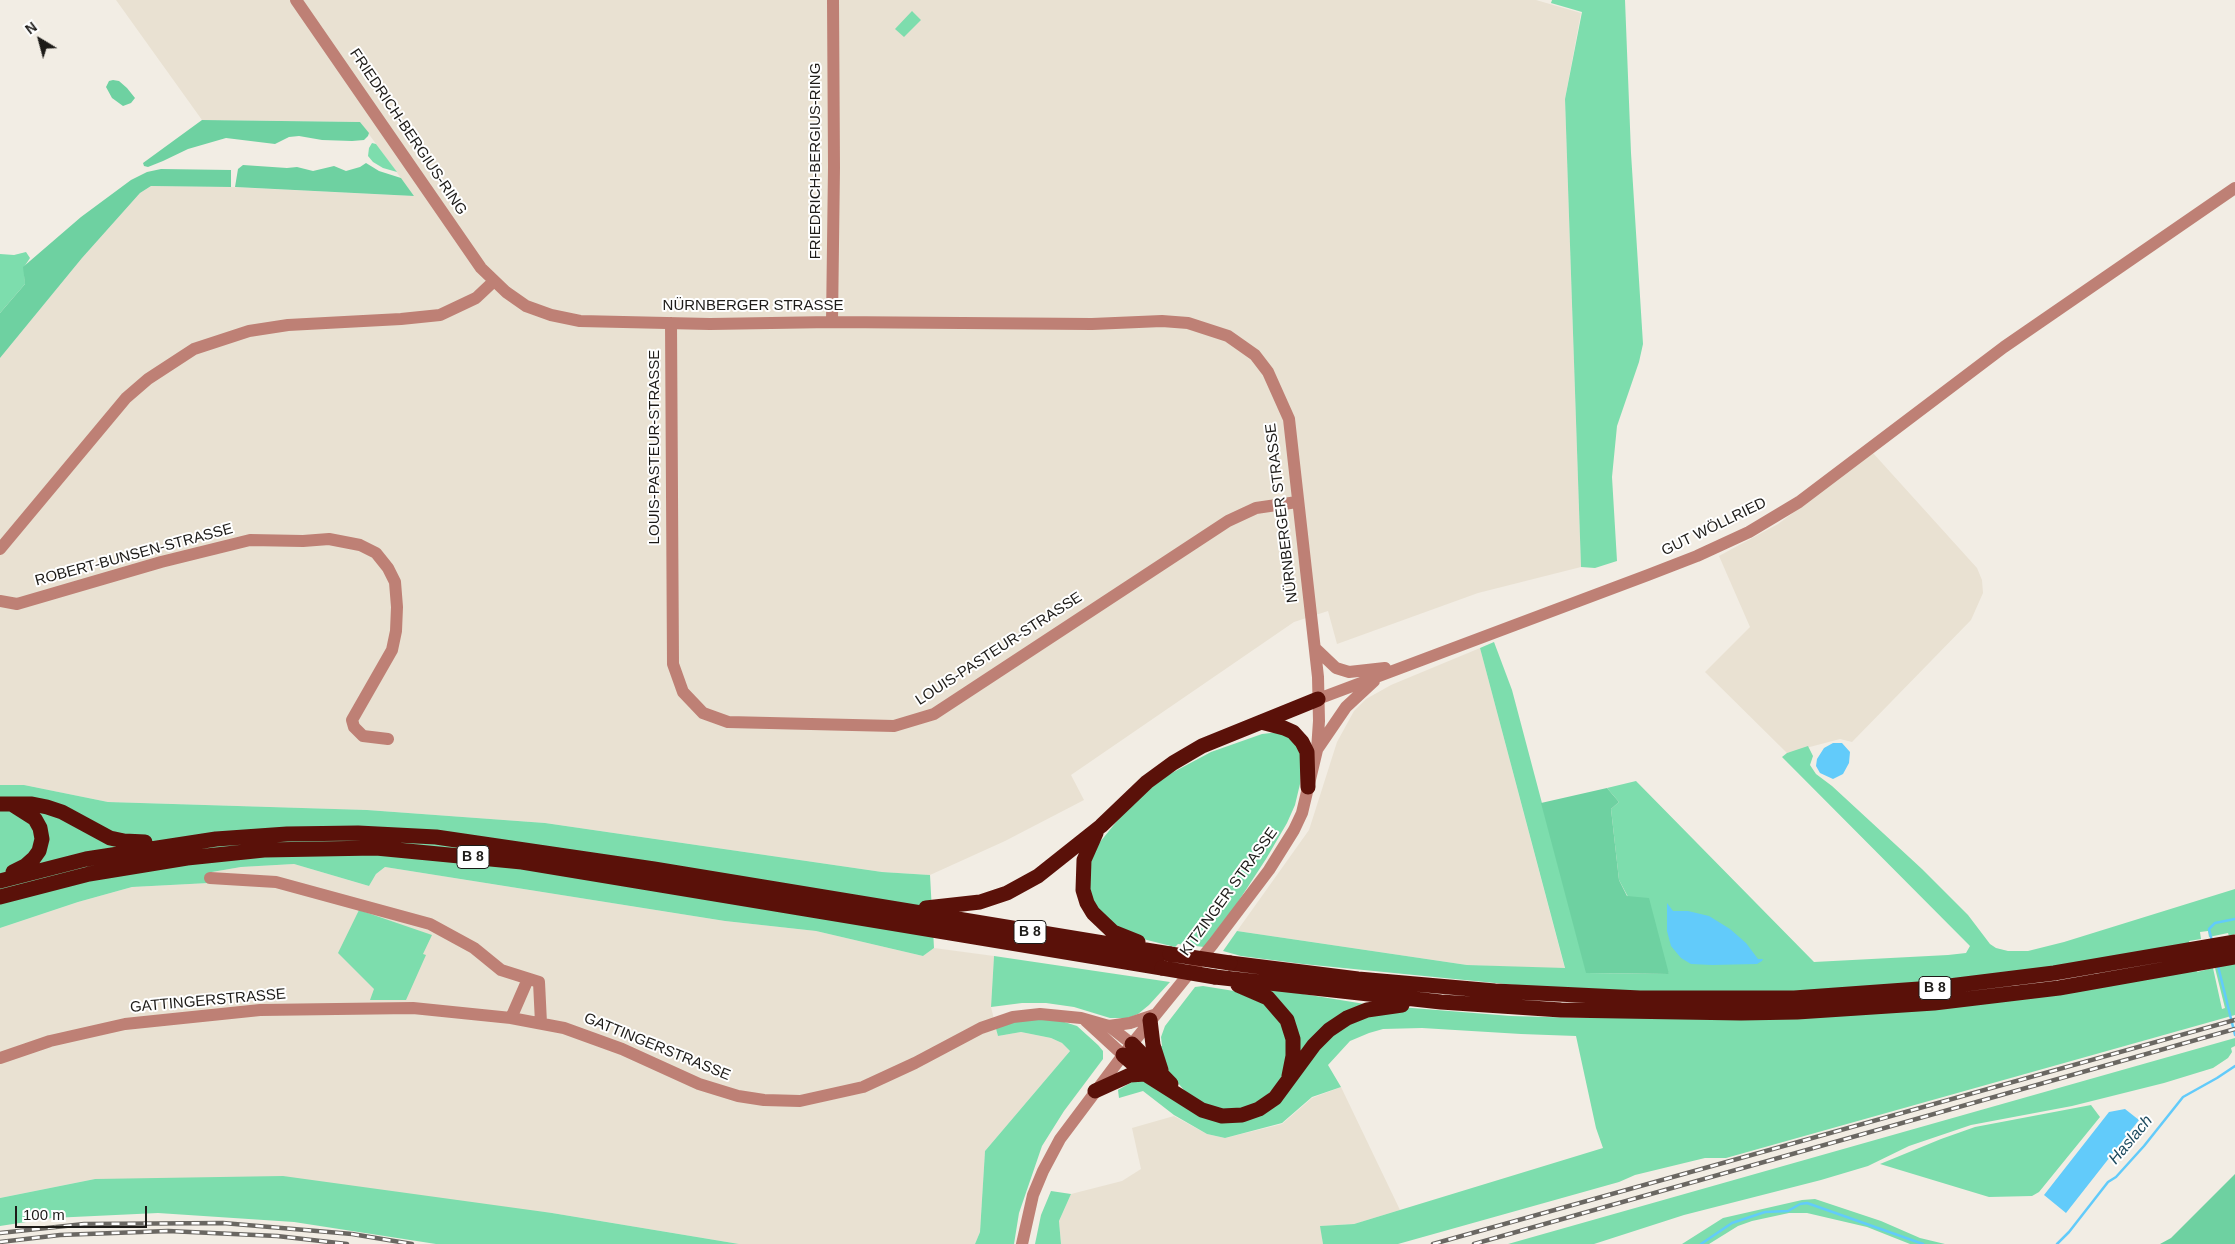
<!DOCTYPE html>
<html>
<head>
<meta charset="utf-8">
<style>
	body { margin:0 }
	#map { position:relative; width:2235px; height:1244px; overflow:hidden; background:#f2ede4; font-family:Helvetica,sans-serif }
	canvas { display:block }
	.north { position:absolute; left:15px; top:15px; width:50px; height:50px; -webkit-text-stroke:4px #fff; paint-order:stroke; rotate:323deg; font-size:14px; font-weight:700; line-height:20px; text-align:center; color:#1d1b18 }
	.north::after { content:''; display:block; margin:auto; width:18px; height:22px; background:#1d1b18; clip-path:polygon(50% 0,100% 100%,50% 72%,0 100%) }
	.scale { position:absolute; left:15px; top:1206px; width:132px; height:22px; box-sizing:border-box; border:2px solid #1d1b18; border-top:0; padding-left:6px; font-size:15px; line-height:18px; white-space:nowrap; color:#1d1b18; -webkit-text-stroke:4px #fff; paint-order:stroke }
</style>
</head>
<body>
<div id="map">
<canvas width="2235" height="1244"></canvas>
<div class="north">N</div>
<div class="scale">100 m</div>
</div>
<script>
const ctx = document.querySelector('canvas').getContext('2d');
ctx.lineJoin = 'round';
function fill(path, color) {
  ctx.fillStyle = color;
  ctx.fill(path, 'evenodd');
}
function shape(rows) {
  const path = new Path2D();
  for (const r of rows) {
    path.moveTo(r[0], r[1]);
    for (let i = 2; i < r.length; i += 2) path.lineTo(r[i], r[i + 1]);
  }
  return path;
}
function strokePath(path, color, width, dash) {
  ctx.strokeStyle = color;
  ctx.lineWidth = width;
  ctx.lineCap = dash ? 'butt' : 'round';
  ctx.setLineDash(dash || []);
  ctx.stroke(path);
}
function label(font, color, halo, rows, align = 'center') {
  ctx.font = font + ' Helvetica,sans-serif';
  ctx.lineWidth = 4;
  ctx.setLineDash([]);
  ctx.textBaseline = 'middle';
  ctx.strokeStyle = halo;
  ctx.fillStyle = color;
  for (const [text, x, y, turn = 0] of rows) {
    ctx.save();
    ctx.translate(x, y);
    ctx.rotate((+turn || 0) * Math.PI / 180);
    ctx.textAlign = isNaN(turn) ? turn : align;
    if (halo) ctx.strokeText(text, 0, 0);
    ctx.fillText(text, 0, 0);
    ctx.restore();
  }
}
fill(shape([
	[116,0,1536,0,1581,13,1565,99,1581,567,1478,593,1337,644,1328,611,1294,622,1071,775,1084,800,1005,841,930,875,882,872,545,823,367,810,108,802,24,785,0,785,0,358,82,258,140,193,151,186,231,187,414,196,360,122,202,120],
	[1873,453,1977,568,1982,580,1983,593,1971,620,1852,742,1840,739,1787,753,1705,672,1750,627,1719,556,1778,524],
	[1480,648,1565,969,1467,965,1237,931,1309,830,1337,742,1354,711,1366,699,1391,685],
	[294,864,369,886,376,874,385,867,725,921,816,931,923,956,934,948,994,956,991,1007,998,1036,1021,1032,1051,1038,1062,1043,1070,1051,985,1151,980,1232,975,1244,739,1244,552,1213,95,1179,0,1198,0,928,78,902,132,887,209,883,212,872,241,867],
	[1341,1087,1400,1210,1354,1224,1321,1226,1323,1244,1061,1244,1059,1221,1071,1194,1122,1181,1141,1169,1132,1128,1174,1116,1207,1134,1225,1138,1282,1124,1312,1098]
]), '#e9e1d2');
fill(shape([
	[1552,0,1625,0,1631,153,1643,344,1639,362,1617,426,1612,477,1617,561,1595,568,1581,567,1565,99,1582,12,1551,3],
	[912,11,921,20,904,37,895,29],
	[372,143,376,144,397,172,383,168,373,162,368,156,369,148],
	[26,252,30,258,24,267,25,284,0,313,0,254,14,255],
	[1494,642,1512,690,1587,973,1669,974,1619,880,1611,809,1619,802,1607,788,1636,781,1814,962,1948,955,1966,953,1970,946,1782,757,1787,753,1808,746,1813,756,1810,765,1816,774,1832,786,1922,869,1968,915,1990,944,1996,948,2008,951,2028,951,2064,942,2235,889,2235,934,2229,936,2228,933,2209,937,2208,931,2200,932,2201,939,2189,941,2190,945,2103,961,1919,985,1751,993,1586,992,1303,964,1241,956,1223,951,1237,931,1467,965,1565,968,1480,648],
	[1279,732,1286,734,1302,750,1300,784,1295,805,1287,823,1266,859,1234,908,1204,947,1178,944,1175,947,1127,935,1092,906,1086,873,1096,847,1121,816,1142,795,1168,775,1211,752,1262,734],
	[0,785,24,785,108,802,367,810,545,823,882,872,930,875,934,948,923,956,816,931,725,921,385,867,376,874,369,886,294,864,241,867,212,872,209,883,132,887,78,902,0,928],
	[359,910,432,935,423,954,426,955,406,1000,370,1000,374,989,338,953],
	[994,956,1170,982,1149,1005,1138,1014,1128,1018,1110,1018,1074,1007,1046,1003,1022,1003,991,1007],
	[2235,961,2235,1015,1726,1158,1705,1158,1635,1175,1619,1182,1398,1244,1323,1244,1320,1226,1354,1224,1603,1148,1596,1128,1576,1036,1521,1034,1422,1028,1383,1029,1369,1033,1350,1041,1328,1065,1341,1087,1312,1097,1282,1123,1225,1138,1207,1134,1174,1115,1143,1091,1119,1098,1118,1090,1132,1082,1145,1080,1242,1120,1345,1021,1400,1007,1511,1016,1581,1018,1766,1016,2196,968,2197,972,2213,968,2222,1009,2225,1008,2215,968],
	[1203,986,1234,991,1269,1006,1287,1033,1288,1063,1277,1086,1260,1101,1239,1110,1212,1109,1188,1095,1164,1066,1157,1047,1162,1046,1161,1037,1165,1026,1195,987],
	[1254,986,1371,1005,1345,1016,1293,1071,1294,1039],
	[1016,1020,1058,1020,1077,1026,1098,1045,1103,1051,1103,1059,1064,1111,1042,1146,1019,1213,1014,1244,975,1244,980,1232,985,1151,1070,1051,1062,1043,1051,1038,1021,1032,998,1036,995,1025],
	[2235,1038,2235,1046,2231,1048,2232,1052,2228,1058,2213,1068,2164,1083,2072,1106,1971,1125,1909,1146,1868,1166,1821,1180,1684,1215,1594,1244,1508,1244],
	[2091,1105,2100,1117,2039,1192,2032,1196,1989,1197,1880,1164,1941,1139,1975,1127],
	[283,1176,552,1213,739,1244,436,1244,294,1222,158,1213,52,1218,0,1226,0,1198,95,1179],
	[1051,1191,1071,1194,1059,1221,1061,1244,1035,1244,1041,1215],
	[1815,1199,1881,1221,1920,1238,1945,1244,1910,1244,1867,1227,1807,1213,1789,1213,1752,1221,1738,1226,1709,1244,1682,1244,1723,1218,1802,1200]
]), '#7dddad');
fill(shape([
	[113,80,119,81,127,88,135,98,131,103,123,106,112,98,106,87,109,81],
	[202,120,360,122,369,133,368,136,364,140,352,141,322,140,299,136,289,137,275,144,226,138,188,149,163,161,148,167,144,166,143,163],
	[366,163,379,171,401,178,414,196,235,187,238,169,243,165,287,168,297,167,313,171,334,166,346,171,360,167],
	[161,169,231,170,231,187,151,186,140,193,82,258,0,358,0,313,25,284,23,267,81,217,131,180,147,172],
	[1607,788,1619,802,1611,809,1619,880,1627,896,1649,898,1669,974,1586,973,1541,803],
	[2235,1174,2235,1244,2160,1244,2171,1238]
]), '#6ed1a1');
fill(shape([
	[1833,743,1842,743,1850,752,1849,763,1843,774,1833,779,1820,773,1816,766,1817,759,1824,748],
	[1667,903,1673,911,1688,911,1709,916,1730,929,1746,943,1758,959,1763,959,1762,961,1757,964,1712,965,1691,964,1681,958,1671,946,1667,931],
	[2125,1109,2139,1120,2066,1213,2044,1195,2109,1112]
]), '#62cbfa');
strokePath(shape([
	[2212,941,2209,929,2215,923,2235,919],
	[2218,966,2235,1035],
	[1701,1244,1732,1223,1765,1212,1788,1211,1800,1204,1807,1203,1923,1244],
	[2057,1244,2069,1232,2108,1182,2116,1177,2144,1146,2183,1097,2217,1078,2235,1066]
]), '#62cbfa', 2.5);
strokePath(shape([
	[296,0,481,268,506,292,526,306,551,315,580,321,710,324,832,322,1092,324,1162,321,1188,323,1228,336,1255,355,1268,372,1289,419,1318,677,1319,721,1317,750,1302,813,1294,830,1269,870,1213,944,1123,1055,1060,1139,1043,1171,1033,1195,1022,1244],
	[832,322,834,167,833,0],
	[671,323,673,664,683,692,703,713,728,722,894,726,934,714,1228,521,1256,508,1297,502],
	[0,549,126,398,148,379,194,349,249,331,288,325,401,319,440,315,476,298,493,282],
	[0,601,17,604,161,562,250,540,303,541,329,539,360,545,376,553,388,568,395,582,397,607,396,631,392,650,352,720,354,727,363,736,388,739],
	[1315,648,1336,668,1349,672,1385,668],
	[1318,699,1648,575,1697,556,1749,532,1799,502,2004,347,2235,188],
	[1318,748,1346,707,1374,681],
	[210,878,276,882,430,924,474,948,501,970,539,982,541,1023],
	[511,1018,528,979],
	[1086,1021,1123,1055],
	[1109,1026,1130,1023,1154,1015],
	[0,1058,50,1041,125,1024,260,1010,413,1008,511,1018,564,1028,622,1049,699,1084,738,1096,764,1100,800,1101,863,1087,915,1063,981,1028,1013,1017,1040,1014,1081,1018,1109,1026,1132,1044]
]), '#be8075', 12);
strokePath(shape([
	[1261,722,1284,728,1293,732,1302,742,1307,752,1308,787],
	[0,804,32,804,47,807,62,812,110,838,124,841,145,842],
	[1096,833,1084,860,1083,890,1087,903,1093,913,1113,932,1138,942],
	[13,872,25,866,34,858,39,851,42,839,40,828,35,819,13,805],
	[0,881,86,859,216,839,287,834,358,833,436,837,654,869,1170,954],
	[0,897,89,874,187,858,264,850,376,848,522,862,1162,968],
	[926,908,980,902,1007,893,1038,876,1101,826,1147,782,1173,763,1202,746,1318,699],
	[1230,963,1358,979,1495,991,1640,998,1794,998,1933,988,2054,973,2235,942],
	[1215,977,1441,1002,1561,1010,1741,1013,1797,1012,1934,1003,2059,988,2235,957],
	[1238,985,1268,998,1287,1020,1293,1039,1293,1056,1289,1076],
	[1150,1020,1153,1045,1161,1070],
	[1132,1044,1171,1084],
	[1123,1055,1145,1074,1202,1110,1222,1116,1242,1115,1259,1109,1275,1098,1314,1045,1329,1030,1347,1018,1367,1010,1402,1005],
	[1095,1091,1130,1075,1145,1074]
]), '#5a1109', 15);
const rail = shape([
	[0,1233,84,1224,223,1223,352,1234,412,1244],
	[0,1242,60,1235,168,1231,277,1236,347,1244],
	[1433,1244,2235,1020],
	[1474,1244,2235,1029]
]);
strokePath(rail, '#6a6762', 4.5);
strokePath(rail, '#fff', 2.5, [8]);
strokePath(shape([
	[1170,954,1230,963],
	[1162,968,1215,977]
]), '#5a1109', 15);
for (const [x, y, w] of [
	[473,857,32],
	[1030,932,32],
	[1935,988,32]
]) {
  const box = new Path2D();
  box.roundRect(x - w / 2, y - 11.5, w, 23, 4);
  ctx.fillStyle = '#fff';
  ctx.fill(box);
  strokePath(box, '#1d1b18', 1);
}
label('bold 14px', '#1d1b18', null, [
	["B 8",473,857],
	["B 8",1030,932],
	["B 8",1935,988]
]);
label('15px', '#1d1b18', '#fff', [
	["FRIEDRICH-BERGIUS-RING",408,132,56],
	["FRIEDRICH-BERGIUS-RING",816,161,-90],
	["NÜRNBERGER STRASSE",753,306],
	["LOUIS-PASTEUR-STRASSE",655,447,-90],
	["NÜRNBERGER STRASSE",1282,513,-97],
	["GUT WÖLLRIED",1714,527,-26],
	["ROBERT-BUNSEN-STRASSE",134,555,-15],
	["LOUIS-PASTEUR-STRASSE",999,649,-33],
	["KITZINGER STRASSE",1229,892,-54],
	["GATTINGERSTRASSE",208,1001,-5],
	["GATTINGERSTRASSE",657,1047,22]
]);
label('italic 16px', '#1e4b5f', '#fff', [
	["Haslach",2131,1140,-50]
]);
</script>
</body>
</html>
